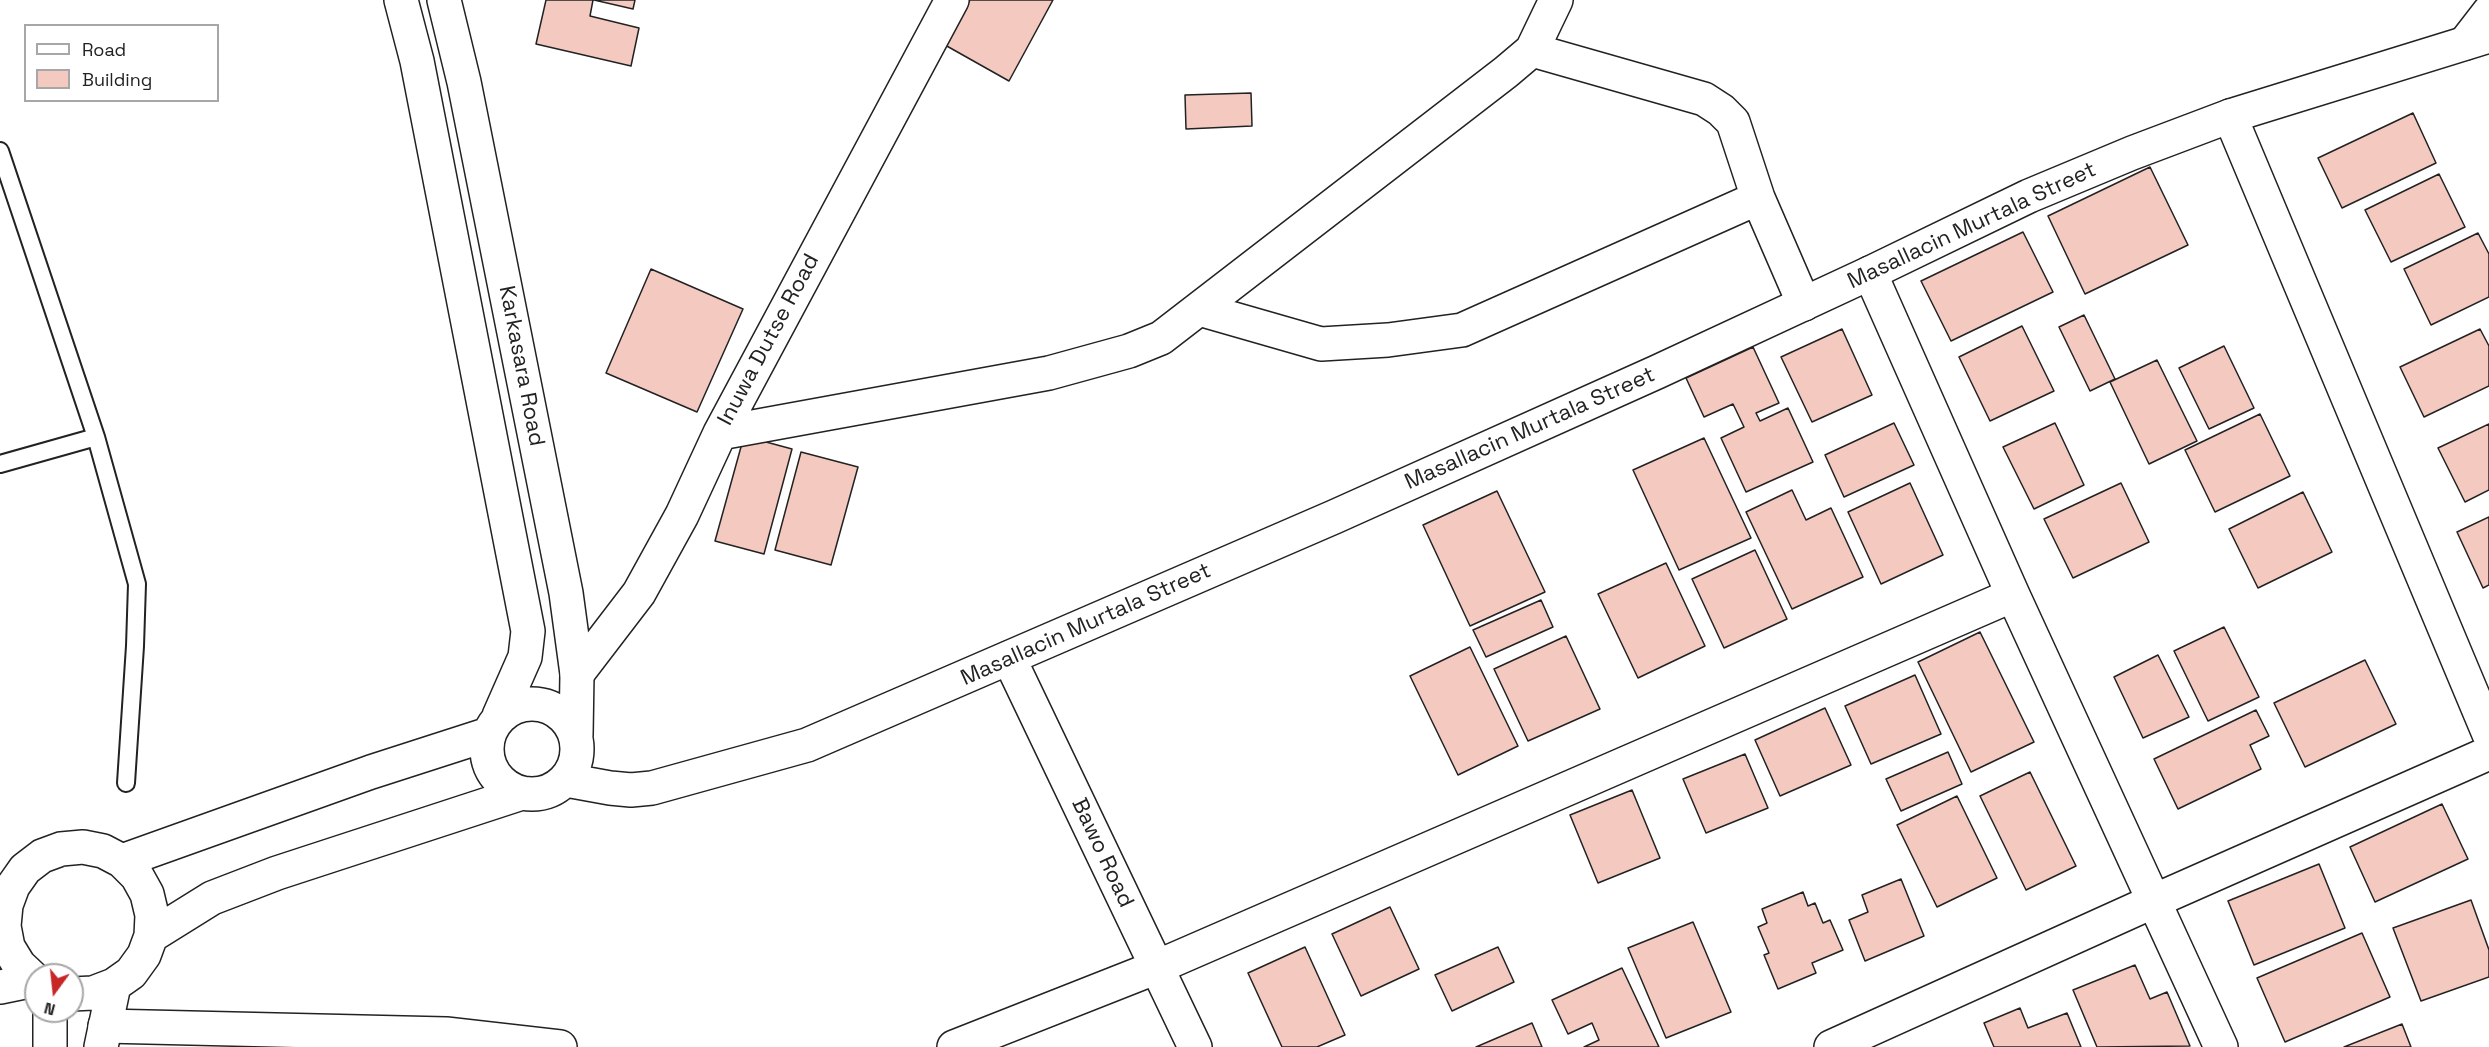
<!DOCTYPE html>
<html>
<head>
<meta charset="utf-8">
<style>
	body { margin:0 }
	#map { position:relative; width:2489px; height:1047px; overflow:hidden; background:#fff; font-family:"Space Grotesk",sans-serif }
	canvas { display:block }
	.legend { position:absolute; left:24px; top:24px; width:195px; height:78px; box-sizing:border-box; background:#fff; border:2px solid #a7a7a7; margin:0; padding:8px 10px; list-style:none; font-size:18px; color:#222 }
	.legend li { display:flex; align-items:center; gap:12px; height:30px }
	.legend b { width:30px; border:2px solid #a7a7a7 }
	.north { position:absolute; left:24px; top:963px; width:60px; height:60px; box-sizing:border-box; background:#fff; border:2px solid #a7a7a7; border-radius:50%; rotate:195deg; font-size:16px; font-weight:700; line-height:24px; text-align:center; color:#222 }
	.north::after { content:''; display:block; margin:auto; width:21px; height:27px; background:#c62828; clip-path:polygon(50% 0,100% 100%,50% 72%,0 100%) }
</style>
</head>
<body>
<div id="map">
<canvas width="2489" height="1047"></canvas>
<ul class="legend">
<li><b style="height:8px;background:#fff"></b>Road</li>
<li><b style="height:16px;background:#f3c9c0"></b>Building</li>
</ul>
<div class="north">N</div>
</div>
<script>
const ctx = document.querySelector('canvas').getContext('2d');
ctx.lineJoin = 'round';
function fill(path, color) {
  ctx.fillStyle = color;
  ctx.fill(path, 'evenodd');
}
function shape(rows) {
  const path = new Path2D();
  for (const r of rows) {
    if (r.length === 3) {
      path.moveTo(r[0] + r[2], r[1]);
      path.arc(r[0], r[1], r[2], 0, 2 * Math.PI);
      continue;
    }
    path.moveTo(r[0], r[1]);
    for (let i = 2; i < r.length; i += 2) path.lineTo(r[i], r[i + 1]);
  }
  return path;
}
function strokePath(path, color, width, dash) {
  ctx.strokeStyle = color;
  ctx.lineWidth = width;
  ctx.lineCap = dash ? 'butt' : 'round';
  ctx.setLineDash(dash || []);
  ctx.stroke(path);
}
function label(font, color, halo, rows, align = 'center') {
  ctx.font = font + ' "Space Grotesk",sans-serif';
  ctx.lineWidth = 4.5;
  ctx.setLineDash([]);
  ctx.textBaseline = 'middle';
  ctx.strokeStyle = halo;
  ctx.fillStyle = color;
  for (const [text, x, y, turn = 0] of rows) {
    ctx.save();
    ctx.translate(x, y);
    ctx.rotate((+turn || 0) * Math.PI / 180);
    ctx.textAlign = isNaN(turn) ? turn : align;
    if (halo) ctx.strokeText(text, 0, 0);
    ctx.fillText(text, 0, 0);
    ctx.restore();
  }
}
const building = shape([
	[546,0,593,0,590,16,639,28,631,66,536,44,546,0],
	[594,0,635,0,633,9,594,0],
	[970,0,1053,0,1009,81,945,45,970,0],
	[1251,93,1252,126,1186,129,1185,95,1251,93],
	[2413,113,2436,163,2342,208,2318,158,2413,113],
	[2150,167,2188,245,2085,294,2048,216,2150,167],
	[2439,174,2465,227,2391,262,2365,210,2439,174],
	[2023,232,2053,292,1951,341,1921,281,2023,232],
	[2478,233,2489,254,2489,297,2431,325,2404,269,2478,233],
	[651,269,743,309,697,412,606,373,651,269],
	[2084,315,2115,379,2090,391,2059,327,2084,315],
	[2022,326,2054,391,1990,421,1959,357,2022,326],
	[1842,329,1872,395,1812,422,1781,357,1842,329],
	[2480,329,2489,346,2489,386,2424,417,2400,367,2480,329],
	[2224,346,2254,408,2209,429,2179,368,2224,346],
	[1753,347,1779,403,1756,413,1760,421,1788,408,1813,462,1746,492,1721,438,1744,427,1733,404,1704,417,1686,378,1753,347],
	[2157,360,2197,441,2149,464,2110,382,2157,360],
	[2260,414,2290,476,2215,512,2185,450,2260,414],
	[1894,423,1914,465,1844,497,1825,455,1894,423],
	[2055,423,2084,485,2034,509,2003,447,2055,423],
	[2489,424,2489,490,2465,502,2438,448,2489,424],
	[744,436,792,449,764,554,715,541,744,436],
	[1704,438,1751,538,1679,570,1633,470,1704,438],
	[801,452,858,467,831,565,775,550,801,452],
	[1910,483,1943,555,1881,584,1848,512,1910,483],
	[2121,483,2149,542,2073,578,2044,519,2121,483],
	[1792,490,1806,520,1831,508,1863,577,1792,609,1746,512,1792,490],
	[1497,491,1545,592,1470,626,1423,525,1497,491],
	[2303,492,2332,552,2258,588,2229,529,2303,492],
	[2489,517,2489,585,2483,588,2457,532,2489,517],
	[1755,550,1787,619,1724,648,1692,579,1755,550],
	[1666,563,1705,646,1638,678,1598,594,1666,563],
	[1541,600,1553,627,1486,657,1473,630,1541,600],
	[2224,627,2259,697,2208,721,2174,651,2224,627],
	[1980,632,2034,742,1971,772,1918,662,1980,632],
	[1566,636,1600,709,1528,741,1494,669,1566,636],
	[1470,647,1518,746,1458,775,1410,676,1470,647],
	[2158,655,2189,717,2143,738,2114,677,2158,655],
	[2365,660,2396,724,2305,767,2274,703,2365,660],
	[1915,675,1941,734,1871,764,1845,706,1915,675],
	[1825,708,1851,765,1780,796,1755,740,1825,708],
	[2256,710,2269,736,2250,745,2261,769,2178,809,2154,759,2256,710],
	[1948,752,1962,784,1901,811,1886,779,1948,752],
	[1745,754,1768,808,1706,833,1683,779,1745,754],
	[2030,772,2076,866,2026,890,1980,796,2030,772],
	[1632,790,1660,858,1598,883,1570,815,1632,790],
	[1957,796,1997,878,1937,907,1897,825,1957,796],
	[2442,804,2468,859,2375,902,2350,847,2442,804],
	[2319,864,2345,928,2254,965,2228,901,2319,864],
	[1901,879,1924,936,1865,961,1849,920,1868,912,1862,895,1901,879],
	[1803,892,1808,906,1815,903,1823,923,1830,920,1843,950,1812,963,1816,973,1778,989,1764,955,1769,953,1758,927,1767,923,1762,909,1803,892],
	[2471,900,2489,950,2489,977,2421,1001,2393,928,2471,900],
	[1390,907,1419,969,1361,996,1332,934,1390,907],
	[1693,922,1731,1012,1666,1038,1628,948,1693,922],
	[2362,933,2390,997,2285,1042,2257,978,2362,933],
	[1305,947,1345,1035,1317,1047,1282,1047,1248,973,1305,947],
	[1498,947,1514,982,1452,1011,1435,975,1498,947],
	[2135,965,2150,999,2167,992,2190,1046,2097,1047,2073,990,2135,965],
	[1622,968,1659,1047,1584,1047,1599,1040,1592,1023,1568,1034,1552,1000,1622,968],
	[2020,1008,2028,1028,2067,1013,2081,1047,1994,1047,1984,1023,2020,1008],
	[1532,1023,1542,1047,1476,1047,1532,1023],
	[2402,1024,2411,1047,2344,1047,2402,1024]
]);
fill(building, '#f3c9c0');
strokePath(building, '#222', 1.5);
const lane = shape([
	[0,151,96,437,137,584,135,646,126,783],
	[0,464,96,437]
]);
const street = shape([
	[2465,43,2489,12],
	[1532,50,1704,99,1721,110,1733,122,1758,198,1804,304],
	[2230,116,2489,734],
	[1870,273,2013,595,2221,1047],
	[1199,309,1321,344,1388,340,1462,330,1758,198],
	[720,433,1049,373,1129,351,1161,338,1506,72,1532,50,1556,0],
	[1009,658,1195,1047],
	[577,674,639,593,682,515,720,433,952,0],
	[105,1026,446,1034,560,1047],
	[954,1047,1157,967,2013,595],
	[1831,1047,2154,901,2489,753]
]);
const secondary = shape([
	[401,0,417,61,528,631,525,657,499,716],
	[444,0,464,82,566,593,577,674,576,735],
	[532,749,45],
	[566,780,610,788,631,790,652,788,807,745,1334,517,1657,372,1870,273,2029,196,2132,153,2230,116,2489,36],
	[122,861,371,772,489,734],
	[151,936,212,898,277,873,522,793],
	[36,981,19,965,8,947,4,926,6,905,13,886,25,869,42,856,61,849,83,847,103,851,122,861,137,876,147,894,152,915,151,936,144,955,131,973,114,985,93,993,72,994],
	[0,987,34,980],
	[50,1011,50,1047],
	[101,1047,114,985]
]);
strokePath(lane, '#222', 20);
strokePath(street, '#222', 36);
strokePath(secondary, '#222', 36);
strokePath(lane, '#fff', 16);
strokePath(street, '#fff', 33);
strokePath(secondary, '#fff', 33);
label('22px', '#222', '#fff', [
	["Masallacin Murtala Street",1972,226,-25],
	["Inuwa Dutse Road",769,340,-62],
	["Karkasara Road",521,366,79],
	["Masallacin Murtala Street",1530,429,-24],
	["Masallacin Murtala Street",1086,625,-24],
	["Bawo Road",1102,853,65]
]);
</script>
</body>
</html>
